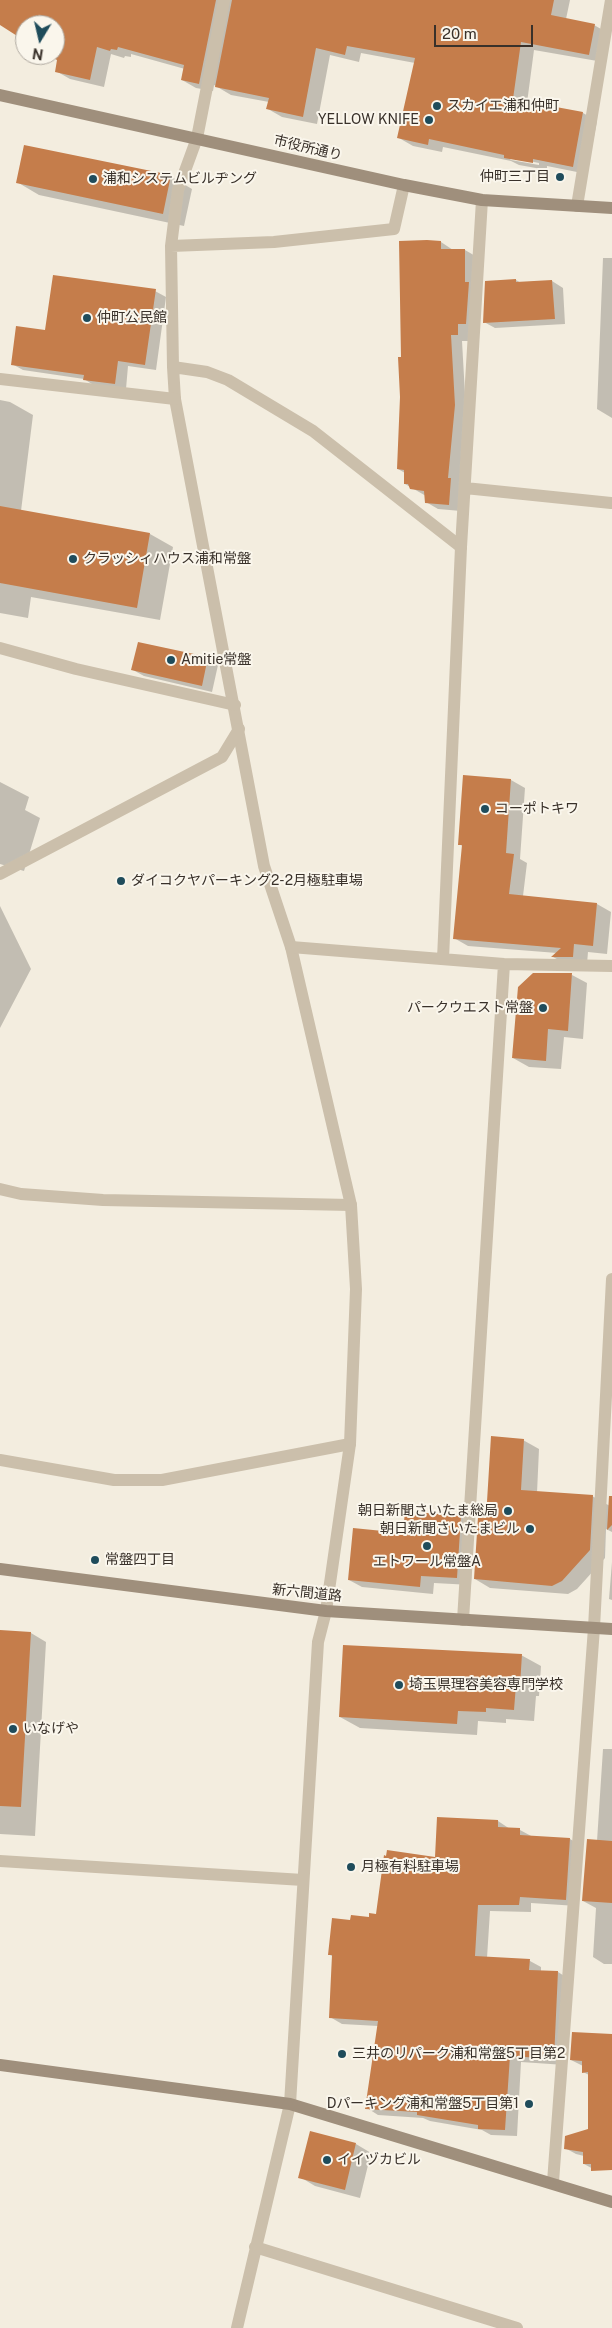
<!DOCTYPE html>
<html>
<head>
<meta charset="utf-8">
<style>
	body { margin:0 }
	#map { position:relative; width:612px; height:2328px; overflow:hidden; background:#f3eddf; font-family:"Public Sans",sans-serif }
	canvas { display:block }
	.north { position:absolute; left:15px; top:15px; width:50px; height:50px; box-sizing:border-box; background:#faf6ec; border:1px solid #ada79e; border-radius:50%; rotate:189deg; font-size:14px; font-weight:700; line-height:20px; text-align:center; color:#39312a }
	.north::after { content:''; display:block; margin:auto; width:18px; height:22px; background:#1f4c5b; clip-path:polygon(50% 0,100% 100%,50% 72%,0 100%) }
	.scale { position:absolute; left:434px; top:25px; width:99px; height:22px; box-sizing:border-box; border:2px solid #39312a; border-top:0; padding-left:6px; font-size:15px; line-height:18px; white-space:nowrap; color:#39312a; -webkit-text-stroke:4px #faf6ec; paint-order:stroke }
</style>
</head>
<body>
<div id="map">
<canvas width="612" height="2328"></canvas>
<div class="north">N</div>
<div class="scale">20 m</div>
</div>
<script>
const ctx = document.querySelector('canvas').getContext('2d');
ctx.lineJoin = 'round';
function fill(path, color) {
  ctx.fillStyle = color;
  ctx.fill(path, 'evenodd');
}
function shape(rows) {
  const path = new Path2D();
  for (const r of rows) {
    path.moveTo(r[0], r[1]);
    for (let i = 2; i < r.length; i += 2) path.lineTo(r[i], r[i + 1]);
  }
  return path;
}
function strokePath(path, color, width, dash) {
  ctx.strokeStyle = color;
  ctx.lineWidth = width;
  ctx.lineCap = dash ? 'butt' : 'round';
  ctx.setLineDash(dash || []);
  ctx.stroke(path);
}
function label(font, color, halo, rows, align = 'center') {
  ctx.font = font + ' "Public Sans","Noto Sans JP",sans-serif';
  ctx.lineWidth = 4;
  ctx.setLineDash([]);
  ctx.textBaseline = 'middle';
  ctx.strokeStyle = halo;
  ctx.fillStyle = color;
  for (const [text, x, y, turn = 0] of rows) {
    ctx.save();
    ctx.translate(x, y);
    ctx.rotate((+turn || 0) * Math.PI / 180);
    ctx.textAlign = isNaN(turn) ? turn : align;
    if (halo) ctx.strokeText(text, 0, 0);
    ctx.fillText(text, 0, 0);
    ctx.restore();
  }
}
fill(shape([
	[0,0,570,0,566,19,594,25,608,33,603,62,534,50,527,103,583,113,597,121,587,174,547,166,547,170,519,165,511,161,443,147,442,152,413,146,399,138,415,63,361,53,359,62,330,55,317,124,282,117,268,109,269,102,231,95,214,85,213,91,196,88,182,80,185,69,131,54,131,57,125,56,124,58,111,54,104,87,70,79,56,71,59,60,51,55,55,55,55,25,25,25,25,39,0,24],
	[508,157,539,163,539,165,511,160],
	[170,176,192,189,184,226,39,195,17,182],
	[401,242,441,242,453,250,465,250,477,257,469,341,462,341,466,412,461,511,438,509,426,502,426,496,405,484,405,473,398,469,402,358],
	[603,258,612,258,612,418,597,409],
	[516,280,521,283,552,281,563,288,565,324,495,328,484,322],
	[155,291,166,297,156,370,128,366,126,389,95,386,84,379,23,370,12,364,46,332],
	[0,400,10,402,33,415,21,511,150,534,173,547,160,620,31,597,28,618,0,613],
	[207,659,218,665,212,692,144,676,133,670],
	[464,777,511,780,525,788,520,859,527,863,523,896,597,904,611,912,607,954,588,952,587,964,566,964,553,957,557,953,468,946,454,938,464,847,459,844],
	[0,782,29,797,25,810,40,818,24,871,0,864],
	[0,906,31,969,0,1028],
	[572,975,587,983,583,1039,564,1037,561,1069,529,1067,513,1058],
	[523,1440,539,1449,537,1493,592,1496,610,1506,612,1498,612,1532,606,1529,605,1558,577,1589,568,1594,490,1588,475,1579,487,1519],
	[406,1513,461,1517,474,1525,471,1585,434,1583,433,1594,362,1587,349,1580,404,1534],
	[612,1562,612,1600,609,1599],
	[0,1631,31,1633,46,1642,35,1836,0,1834],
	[521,1655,541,1666,539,1696,536,1696,534,1721,506,1719,506,1723,478,1721,477,1735,360,1728,340,1717],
	[603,1749,612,1749,612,1964,604,1964,593,1957,596,1908,583,1901,597,1841],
	[498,1821,510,1829,520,1830,533,1837,570,1839,582,1846,577,1906,531,1903,531,1912,490,1911,487,1958,530,1961,541,1967,541,1972,558,1972,569,1979,565,2065,521,2062,517,2136,491,2135,482,2130,430,2121,423,2118,378,2115,367,2108,378,2026,342,2024,330,2017,334,1957,330,1955,352,1921,377,1916,436,1858],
	[612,2035,612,2170,595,2170,584,2164,584,2156,576,2154,565,2148,590,2130,589,2075,583,2072,583,2066,571,2060],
	[356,2144,371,2153,360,2198,315,2186,300,2177]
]), '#0003');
fill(shape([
	[0,0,216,0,199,84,181,80,184,65,118,47,117,50,111,49,110,51,97,47,90,80,55,72,57,60,49,55,55,55,55,25,25,25,25,41,0,25],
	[232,0,554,0,551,15,595,24,589,55,521,42,513,99,583,112,573,167,533,159,533,163,504,158,504,155,429,139,428,145,397,138,415,58,347,46,345,55,316,48,303,117,266,109,269,98,215,87],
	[24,145,171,175,163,214,16,183],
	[427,240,441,241,441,249,465,249,465,282,469,282,466,324,458,324,458,335,451,335,455,405,448,478,451,478,449,505,425,503,424,491,410,489,408,484,404,484,404,470,397,469,400,397,398,357,401,357,399,241],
	[53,275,156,289,145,365,118,361,115,384,83,380,84,375,11,365,16,326,45,330],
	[516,279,516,282,552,280,555,319,483,323,485,281],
	[0,506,150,533,137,608,0,583],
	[138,642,208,657,202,686,131,670],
	[463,775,511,779,506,853,514,854,509,894,597,903,593,946,574,944,573,957,551,957,561,948,453,939,462,845,458,845],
	[533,973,572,973,568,1031,548,1029,546,1061,512,1058,518,987],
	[491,1436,524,1439,521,1490,593,1495,590,1550,562,1581,552,1586,474,1579,478,1517,486,1518],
	[609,1496,612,1496,612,1525,607,1530],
	[405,1511,461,1516,457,1578,421,1576,420,1587,348,1580,353,1528,403,1533],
	[0,1630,31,1632,21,1807,0,1806],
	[343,1645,522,1654,520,1686,516,1685,514,1710,486,1708,486,1712,458,1711,457,1724,339,1717],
	[437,1817,498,1820,498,1827,520,1828,520,1835,570,1838,566,1900,520,1897,519,1905,478,1905,475,1956,530,1959,529,1970,558,1971,554,2059,510,2056,505,2130,478,2129,478,2125,417,2115,417,2112,365,2109,378,2021,329,2018,332,1955,328,1955,332,1918,350,1920,351,1915,369,1917,369,1913,376,1914,384,1855,386,1856,387,1850,435,1857],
	[587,1839,612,1841,612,1903,582,1901],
	[572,2032,612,2034,612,2170,591,2171,591,2164,583,2164,583,2152,564,2149,565,2136,588,2129,588,2072,582,2073,582,2061,570,2060],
	[310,2131,356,2143,345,2190,298,2178]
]), '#c57d4b');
strokePath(shape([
	[224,0,197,138,178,190,171,246,173,367,175,399,264,866,291,947,351,1205,356,1289,350,1444,326,1611],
	[171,246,274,242,394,229,404,185],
	[173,367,207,372,228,380,313,431,461,547]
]), '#cbbfab', 12);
strokePath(shape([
	[577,206,611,0],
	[0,379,175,399],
	[465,488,611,503],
	[0,648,76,669,235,705],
	[0,874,222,757,239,729],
	[291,947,504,964,612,966],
	[443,959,461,547,482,200],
	[0,1189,21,1194,103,1200,351,1205],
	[0,1460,114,1480,162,1480,350,1444],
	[463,1620,504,964],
	[0,1861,303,1880],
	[553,2182,594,1628,612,1279],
	[255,2247,517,2328],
	[237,2328,290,2104,318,1642,326,1611]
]), '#cbbfab', 12);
strokePath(shape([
	[0,95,404,185,482,200,612,208],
	[0,1569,326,1611,612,1629],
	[0,2065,290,2104,612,2202]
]), '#9f8f7c', 12);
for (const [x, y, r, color] of [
	[437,106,5,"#1f4c5b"],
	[429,120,5,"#1f4c5b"],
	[560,177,5,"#1f4c5b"],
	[93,179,5,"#1f4c5b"],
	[87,318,5,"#1f4c5b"],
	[73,559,5,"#1f4c5b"],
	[171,660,5,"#1f4c5b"],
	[485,809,5,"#1f4c5b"],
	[121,881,5,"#1f4c5b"],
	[543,1008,5,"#1f4c5b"],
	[508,1511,5,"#1f4c5b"],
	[530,1529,5,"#1f4c5b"],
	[427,1546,5,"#1f4c5b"],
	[95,1560,5,"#1f4c5b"],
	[399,1685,5,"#1f4c5b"],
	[13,1729,5,"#1f4c5b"],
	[351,1867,5,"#1f4c5b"],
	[342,2054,5,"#1f4c5b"],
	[529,2104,5,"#1f4c5b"],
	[327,2160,5,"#1f4c5b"]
]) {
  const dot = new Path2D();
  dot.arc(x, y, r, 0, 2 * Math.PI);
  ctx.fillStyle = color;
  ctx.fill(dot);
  strokePath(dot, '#faf6ec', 2);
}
label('14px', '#39312a', '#faf6ec', [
	["スカイエ浦和仲町",447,106],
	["YELLOW KNIFE",419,120,"right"],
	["仲町三丁目",550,177,"right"],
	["浦和システムビルヂング",103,179],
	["仲町公民館",97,318],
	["クラッシィハウス浦和常盤",83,559],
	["Amitie常盤",181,660],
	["コーポトキワ",495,809],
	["ダイコクヤパーキング2-2月極駐車場",131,881],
	["パークウエスト常盤",533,1008,"right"],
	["朝日新聞さいたま総局",498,1511,"right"],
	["朝日新聞さいたまビル",520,1529,"right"],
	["常盤四丁目",105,1560],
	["エトワール常盤A",427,1562,"center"],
	["埼玉県理容美容専門学校",409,1685],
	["いなげや",23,1729],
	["月極有料駐車場",361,1867],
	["三井のリパーク浦和常盤5丁目第2",352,2054],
	["Dパーキング浦和常盤5丁目第1",519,2104,"right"],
	["イイヅカビル",337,2160]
], 'left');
label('14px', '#39312a', '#faf6ec', [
	["市役所通り",308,148,13],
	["新六間道路",307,1593,6]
]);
</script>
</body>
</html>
